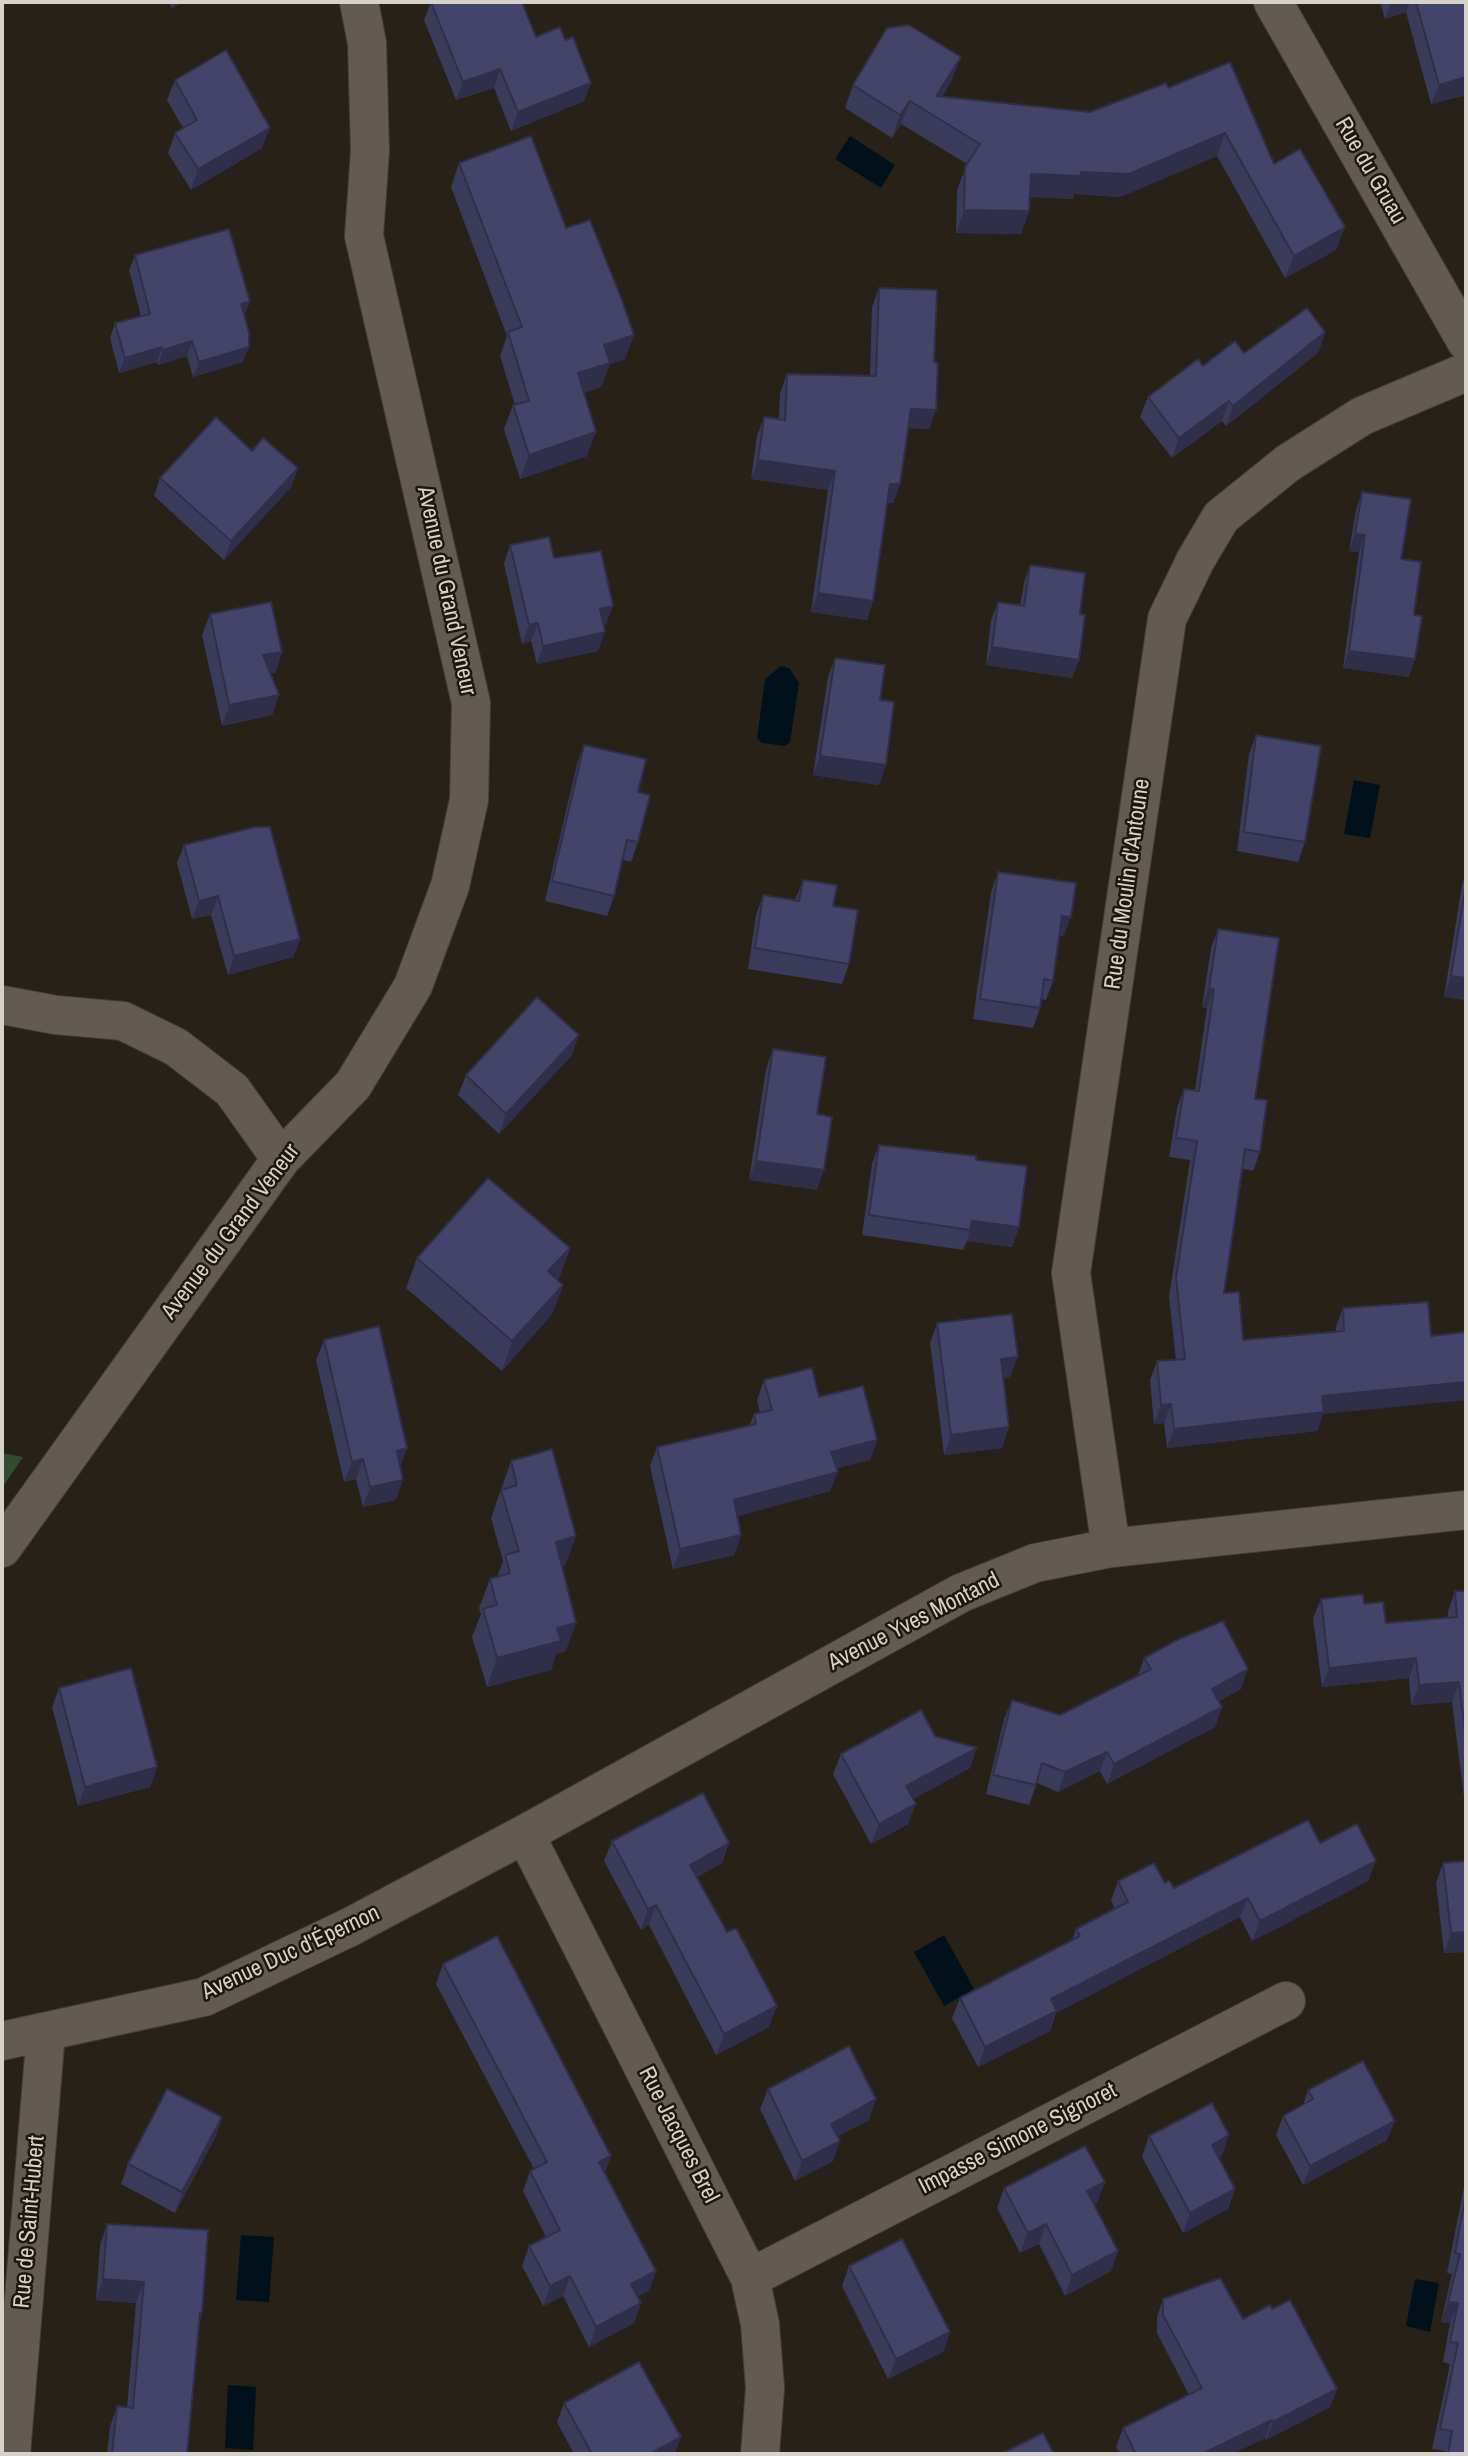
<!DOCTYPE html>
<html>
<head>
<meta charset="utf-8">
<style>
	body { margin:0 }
	#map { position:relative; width:1468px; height:2456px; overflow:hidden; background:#282118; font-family:"Archivo Narrow",sans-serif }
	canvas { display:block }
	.frame { position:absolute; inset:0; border:4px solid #d6d1cb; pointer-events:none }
</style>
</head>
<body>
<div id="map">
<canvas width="1468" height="2456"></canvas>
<div class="frame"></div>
</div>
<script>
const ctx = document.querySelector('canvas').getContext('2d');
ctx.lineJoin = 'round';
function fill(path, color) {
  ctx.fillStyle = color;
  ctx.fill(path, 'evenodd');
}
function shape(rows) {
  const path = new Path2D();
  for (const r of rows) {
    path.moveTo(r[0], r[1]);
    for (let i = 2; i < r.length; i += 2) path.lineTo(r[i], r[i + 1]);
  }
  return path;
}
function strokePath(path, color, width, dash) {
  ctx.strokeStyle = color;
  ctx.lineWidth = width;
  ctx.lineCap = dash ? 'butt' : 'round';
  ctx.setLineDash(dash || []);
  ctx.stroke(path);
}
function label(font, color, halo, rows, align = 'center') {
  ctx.font = font + ' "Archivo Narrow",sans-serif';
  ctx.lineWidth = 5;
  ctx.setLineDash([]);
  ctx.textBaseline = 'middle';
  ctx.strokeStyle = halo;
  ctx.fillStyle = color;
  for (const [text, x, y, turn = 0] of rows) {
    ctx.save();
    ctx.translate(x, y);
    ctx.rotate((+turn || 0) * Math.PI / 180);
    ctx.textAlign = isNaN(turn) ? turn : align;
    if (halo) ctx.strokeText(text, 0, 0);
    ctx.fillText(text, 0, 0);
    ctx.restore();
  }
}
fill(shape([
	[2,1453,23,1457,4,1485,2,1484]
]), '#314c31');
fill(shape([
	[850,136,895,165,881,188,835,159],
	[781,666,789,668,799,683,790,742,785,746,762,743,757,738,765,679],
	[1354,780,1380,785,1370,838,1344,834],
	[944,1935,974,1989,944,2006,914,1952],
	[241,2235,274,2237,269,2302,236,2300],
	[1415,2279,1439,2283,1430,2332,1406,2326],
	[228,2385,256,2387,253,2450,225,2448]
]), '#00111b');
const street = shape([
	[1273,2,1466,341],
	[2,1005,56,1015,123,1021,176,1047,232,1090,281,1159],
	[2,1548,281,1159,353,1085,413,986,450,886,469,800,471,703,364,236,370,151,367,43,359,2],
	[1111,1548,1071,1273,1167,619,1195,561,1221,517,1288,463,1362,416,1466,372],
	[525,1834,750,2278,760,2324,765,2388,760,2454],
	[2,2041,204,1997,350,1927,525,1834,961,1593,1035,1563,1111,1548,1466,1510],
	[750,2278,1286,2001],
	[11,2454,46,2032]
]);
strokePath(street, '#433e38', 40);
strokePath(street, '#635b51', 38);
fill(shape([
	[169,2,184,2,172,8],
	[431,2,536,37,565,40,584,101,511,131,494,88,456,100,424,20],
	[1380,2,1466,2,1466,95,1431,104,1406,12,1385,19],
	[175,80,262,148,191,190,168,153,175,133,183,128,167,100],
	[952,80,942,97,1090,112,1168,88,1274,164,1336,250,1285,278,1217,156,1120,197,1074,194,1073,199,1030,197,1029,211,1021,234,956,233,957,190,967,164,901,124,892,138,845,108,853,85],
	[459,163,566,228,625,359,610,364,601,387,584,393,587,456,520,479,504,429,513,405,515,405,500,356,507,336,451,187],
	[135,255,244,316,243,362,193,377,187,356,158,365,157,362,119,373,110,338,115,323,141,316,129,270],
	[879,288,934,362,936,410,929,429,908,428,900,484,893,503,887,503,873,601,867,620,811,612,828,490,751,479,757,436,764,417,779,419,780,393,787,374,870,376,872,307],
	[1325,332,1318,353,1226,426,1222,421,1172,458,1140,417,1148,397,1203,366,1244,353],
	[252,451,298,468,291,487,224,560,154,496,160,478],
	[1362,492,1401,559,1409,677,1343,668,1359,552,1349,551,1356,510],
	[510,545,554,558,606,624,603,625,598,651,537,664,531,641,522,644,504,564],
	[1030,565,1080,614,1079,660,1072,678,986,665,991,620,998,602,1020,605,1024,583],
	[210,614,282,652,275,673,270,673,279,695,272,715,222,726,202,635],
	[835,658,880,700,879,785,813,775,828,677],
	[1256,735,1305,842,1298,862,1237,851,1249,754],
	[584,745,638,792,638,842,631,862,623,860,614,896,607,916,545,901,577,764],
	[184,845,300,939,293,957,228,975,211,915,192,919,177,863],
	[998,872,1064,936,1060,936,1053,981,1046,1000,1041,999,1040,1008,1033,1028,973,1019,991,892],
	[1466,873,1466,1000,1444,997,1462,885],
	[803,880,833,906,849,964,842,984,748,969,756,915,763,895,795,900],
	[1218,929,1255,1099,1260,1152,1253,1171,1243,1169,1224,1293,1243,1340,1336,1331,1336,1327,1343,1308,1428,1302,1323,1414,1317,1431,1167,1448,1164,1423,1154,1424,1150,1380,1157,1361,1176,1360,1169,1297,1190,1160,1169,1157,1177,1108,1184,1089,1195,1090,1207,1008,1202,1007,1211,948],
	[773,1049,817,1114,817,1190,749,1180,766,1069],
	[572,1055,499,1134,458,1095,466,1075],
	[879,1145,976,1160,1019,1227,1012,1247,967,1241,963,1250,862,1235,872,1164],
	[570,1248,559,1278,557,1279,563,1285,552,1314,502,1371,406,1288,417,1258],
	[937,1323,1010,1377,1003,1378,1002,1448,944,1455,930,1343],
	[324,1340,407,1448,400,1467,396,1500,363,1507,356,1479,344,1482,316,1360],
	[764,1380,819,1397,877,1440,870,1460,836,1468,830,1491,737,1516,741,1535,734,1555,673,1569,650,1466,657,1447,749,1426,754,1414,760,1413,757,1400],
	[511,1461,576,1536,565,1565,562,1566,576,1623,565,1652,556,1654,551,1670,487,1687,472,1637,481,1614,479,1608,490,1579,497,1577,503,1561,491,1518],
	[1455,1591,1466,1591,1466,1813,1452,1702,1411,1705,1409,1678,1322,1687,1313,1618,1321,1599,1364,1604,1386,1623,1448,1618,1448,1611],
	[1144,1658,1241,1689,1219,1701,1222,1707,1215,1727,1107,1784,1100,1771,1058,1792,1037,1783,1029,1805,986,1794,1004,1719,1012,1700,1060,1715,1138,1675],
	[59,1688,157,1767,150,1787,78,1806,52,1707],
	[935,1736,970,1768,913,1799,908,1824,871,1844,833,1774,841,1754],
	[612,1841,729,1843,722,1863,697,1877,769,2027,716,2055,649,1925,641,1930,604,1861],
	[1320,1843,1368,1881,1252,1941,1240,1917,1056,2013,1050,2031,978,2067,952,2018,960,1998,1072,1940,1076,1929,1115,1909,1111,1901,1118,1881,1165,1883,1174,1888],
	[1466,1861,1466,1964,1464,1952,1444,1953,1436,1883,1443,1863],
	[443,1964,605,2173,656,2271,649,2291,638,2296,641,2303,634,2323,589,2347,563,2296,543,2306,522,2266,529,2246,546,2237,523,2191,530,2171,534,2169,436,1984],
	[768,2089,869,2120,837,2136,833,2161,795,2181,760,2109],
	[1308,2090,1387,2140,1303,2185,1276,2135,1283,2116,1303,2105],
	[222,2117,215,2138,175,2213,121,2184,128,2164],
	[1149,2136,1222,2156,1218,2157,1235,2189,1228,2209,1183,2233,1142,2157],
	[1466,2177,1466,2454,1444,2454,1445,2451,1432,2449,1450,2364,1443,2362,1450,2323,1441,2322,1452,2274,1447,2273],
	[1004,2188,1097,2203,1094,2204,1118,2251,1111,2271,1065,2296,1039,2244,1020,2253,997,2208],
	[107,2224,202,2313,200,2321,187,2454,107,2454,110,2427,117,2406,127,2408,136,2303,96,2300,100,2245],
	[849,2266,950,2332,943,2352,888,2379,842,2286],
	[1163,2299,1243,2319,1272,2309,1337,2389,1330,2407,1266,2440,1265,2438,1232,2454,1120,2454,1116,2447,1123,2428,1189,2395,1157,2333,1157,2317],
	[564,2403,681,2437,674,2454,574,2454,557,2422]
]), '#3a3a5a');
fill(shape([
	[174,2,184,2,172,8],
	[1391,2,1410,2,1406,12,1385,19],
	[961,57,952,80,931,114,936,96],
	[500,69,494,88,456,100,463,82],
	[1466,77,1466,95,1431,104,1439,85],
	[591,83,584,101,511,131,518,112],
	[910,101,901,124,892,138,900,115],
	[270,128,262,148,191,190,198,169],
	[1225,133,1217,156,1120,197,1074,194,1073,199,1022,196,1031,174,1081,172],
	[964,210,1029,211,1021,234,956,233],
	[1345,227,1336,250,1285,278,1294,256],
	[250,302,244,317,241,304],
	[1325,332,1318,353,1226,426,1233,406],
	[634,335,625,359,610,364,601,387,569,398,578,373,604,345],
	[192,341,187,356,158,365,163,350],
	[162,347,157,362,119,373,125,358],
	[249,347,243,362,193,377,199,362],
	[1229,401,1222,421,1172,458,1179,438],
	[911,409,936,410,929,429,904,428],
	[596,432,587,456,520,479,529,455],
	[758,460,835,471,828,490,751,479],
	[298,468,291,487,224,560,231,541],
	[890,484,900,484,893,503,883,503],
	[1355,534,1365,535,1359,552,1349,551],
	[818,593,873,601,867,620,811,612],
	[613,606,606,624,593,627,600,609],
	[538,623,531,641,522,644,529,625],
	[605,632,598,651,537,664,543,646],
	[992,647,1079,660,1072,678,986,665],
	[1349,651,1415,659,1409,677,1343,668],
	[282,652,275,673,256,676,263,655],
	[279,695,272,715,222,726,229,705],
	[820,756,886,765,879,785,813,775],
	[218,896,211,915,192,919,199,901],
	[1062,916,1071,917,1064,936,1055,935],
	[300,939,293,957,228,975,234,956],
	[1451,976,1466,978,1466,1000,1444,997],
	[1209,988,1214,989,1207,1008,1202,1007],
	[579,1035,572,1055,499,1134,506,1114],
	[756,1161,824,1170,817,1190,749,1180],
	[972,1221,1019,1227,1012,1247,967,1241,970,1230],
	[570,1248,559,1278,537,1301,548,1271],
	[563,1285,552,1314,502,1371,512,1341],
	[1018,1357,1010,1377,993,1379,1001,1359],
	[1466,1382,1466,1400,1323,1414,1317,1431,1167,1448,1174,1429,1322,1396],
	[1171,1404,1164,1423,1154,1424,1161,1405],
	[1009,1427,1002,1448,944,1455,951,1435],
	[877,1440,870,1460,824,1472,831,1452],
	[407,1448,400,1468,397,1451],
	[363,1459,356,1479,344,1482,352,1462],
	[838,1472,830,1491,727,1519,734,1500],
	[403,1480,396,1500,363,1507,370,1487],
	[741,1535,734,1555,673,1569,680,1549],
	[576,1536,565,1565,545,1570,556,1542],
	[576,1623,565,1652,556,1654,551,1670,487,1687,497,1658,557,1628],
	[1416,1658,1409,1678,1322,1687,1329,1668],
	[1248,1669,1241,1689,1205,1708,1212,1689],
	[1459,1682,1452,1702,1411,1705,1419,1685],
	[1222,1707,1215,1727,1107,1784,1114,1764],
	[977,1748,970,1768,899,1807,906,1786],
	[1107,1752,1100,1771,1058,1792,1065,1772],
	[157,1767,150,1787,78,1806,85,1787],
	[916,1804,908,1824,871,1844,879,1824],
	[729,1843,722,1863,683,1885,690,1865],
	[1376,1861,1368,1881,1252,1941,1260,1921],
	[1248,1898,1240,1917,1056,2013,1050,2031,978,2067,985,2047,1051,1999],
	[656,1905,649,1925,641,1930,648,1909],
	[1466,1932,1466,1947,1464,1952,1444,1953,1451,1933],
	[777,2006,769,2027,716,2055,724,2034],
	[876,2099,869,2120,823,2144,831,2124],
	[222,2117,215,2138,175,2213,182,2192],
	[1395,2121,1387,2140,1303,2185,1310,2166],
	[1229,2135,1222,2156,1204,2165,1212,2145],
	[840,2141,833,2161,795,2181,802,2161],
	[611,2156,604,2175,599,2162],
	[1105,2182,1097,2203,1079,2212,1087,2191],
	[1235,2189,1228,2209,1183,2233,1190,2213],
	[1046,2224,1039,2244,1020,2253,1028,2233],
	[1118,2251,1111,2271,1065,2296,1072,2275],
	[656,2271,649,2291,624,2303,631,2284],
	[570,2276,563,2296,543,2306,550,2286],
	[103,2279,144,2282,136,2303,96,2300],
	[1448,2302,1458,2303,1450,2323,1441,2322],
	[641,2303,634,2323,589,2347,596,2327],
	[950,2332,943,2352,888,2379,896,2359],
	[1337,2389,1330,2407,1266,2440,1273,2422],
	[1272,2420,1265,2438,1232,2454,1202,2454],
	[681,2437,674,2454,650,2454]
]), '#302f4a');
const building = shape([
	[431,2,522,2,536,37,560,27,565,40,573,37,591,83,518,112,500,69,463,82,431,2],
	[1416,2,1466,2,1466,77,1439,85,1416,2],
	[909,25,961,57,936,96,1090,112,1166,83,1168,88,1230,62,1274,164,1300,149,1345,227,1294,256,1225,133,1129,174,1081,172,1081,176,1031,174,1029,211,964,210,965,167,980,144,910,101,900,115,853,85,887,28,909,25],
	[226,50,270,128,198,169,175,133,197,120,175,80,226,50],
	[531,136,566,228,590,220,622,300,634,335,604,345,610,363,578,373,596,432,529,455,513,405,529,401,508,332,522,327,459,163,531,136],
	[229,229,250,302,241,304,249,332,249,347,199,362,192,341,163,350,162,347,125,358,115,323,150,314,135,255,229,229],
	[879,288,937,290,934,362,938,363,936,410,911,409,900,484,890,484,873,601,818,593,835,471,758,460,764,417,785,420,787,374,876,376,879,288],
	[1307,308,1325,332,1233,406,1229,401,1179,438,1148,397,1198,359,1203,366,1235,341,1244,353,1307,308],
	[216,417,252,451,263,438,298,468,231,541,160,478,216,417],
	[1362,492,1411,499,1401,559,1421,562,1414,615,1422,616,1415,659,1349,651,1365,535,1355,534,1362,492],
	[549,537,554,558,601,551,613,606,600,609,605,632,543,646,538,623,529,625,510,545,549,537],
	[1030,565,1085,573,1080,614,1085,615,1079,660,992,647,998,602,1024,606,1030,565],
	[271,602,282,652,263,655,279,695,229,705,210,614,271,602],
	[835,658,885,665,880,700,894,702,886,765,820,756,835,658],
	[1256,735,1321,746,1305,842,1244,832,1256,735],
	[584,745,646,759,638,792,650,795,638,842,627,840,614,896,552,881,584,745],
	[255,827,270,827,300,939,234,956,218,896,199,901,184,845,255,827],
	[998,872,1076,883,1071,917,1062,916,1053,981,1044,979,1040,1008,980,999,998,872],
	[803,880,837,885,833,906,858,910,849,964,755,948,763,895,799,901,803,880],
	[1466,884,1466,978,1451,976,1466,884],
	[1218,929,1279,938,1255,1099,1267,1100,1260,1152,1245,1149,1224,1293,1239,1292,1243,1340,1344,1331,1343,1308,1428,1302,1431,1336,1466,1332,1466,1382,1322,1396,1324,1412,1174,1429,1171,1404,1161,1405,1157,1361,1185,1359,1176,1278,1197,1141,1176,1138,1184,1089,1199,1091,1214,989,1209,988,1218,929],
	[537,997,579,1035,506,1114,466,1075,537,997],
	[773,1049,826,1057,817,1114,832,1117,824,1170,756,1161,773,1049],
	[879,1145,976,1156,976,1160,1027,1166,1019,1227,972,1221,970,1230,869,1215,879,1145],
	[488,1178,570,1248,548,1271,563,1285,512,1341,417,1258,488,1178],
	[1012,1314,1018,1357,1001,1359,1009,1427,951,1435,937,1323,1012,1314],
	[379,1326,407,1448,397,1451,403,1480,370,1487,363,1459,352,1462,324,1340,379,1326],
	[812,1368,819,1397,863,1386,877,1440,831,1452,838,1472,734,1500,741,1535,680,1549,657,1447,756,1424,754,1414,772,1410,764,1380,812,1368],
	[552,1449,576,1536,556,1542,576,1623,557,1628,561,1641,497,1658,483,1609,497,1605,490,1579,510,1573,505,1555,519,1551,501,1490,517,1485,511,1461,552,1449],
	[1455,1591,1466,1591,1466,1739,1459,1682,1419,1685,1416,1658,1329,1668,1321,1599,1363,1594,1364,1604,1383,1602,1386,1623,1457,1617,1455,1591],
	[1223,1621,1248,1669,1212,1689,1222,1707,1114,1764,1107,1752,1065,1772,1042,1763,1036,1785,993,1775,1012,1700,1060,1715,1151,1669,1144,1658,1179,1639,1223,1621],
	[131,1668,157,1767,85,1787,59,1688,131,1668],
	[921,1710,935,1736,977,1748,906,1786,916,1804,879,1824,841,1754,921,1710],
	[703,1793,729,1843,690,1865,727,1932,736,1928,777,2006,724,2034,656,1905,648,1909,612,1841,703,1793],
	[1308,1820,1320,1843,1357,1824,1376,1861,1260,1921,1248,1898,1051,1999,1057,2011,985,2047,960,1998,1080,1936,1076,1929,1128,1902,1118,1881,1154,1863,1165,1883,1169,1880,1174,1888,1308,1820],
	[1466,1861,1466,1932,1451,1933,1443,1863,1466,1861],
	[497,1936,611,2156,599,2162,656,2271,631,2284,641,2303,596,2327,570,2276,550,2286,529,2246,560,2230,530,2171,547,2162,443,1964,497,1936],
	[849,2046,876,2099,831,2124,840,2141,802,2161,768,2089,849,2046],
	[1363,2061,1395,2121,1310,2166,1283,2116,1313,2099,1308,2090,1363,2061],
	[167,2089,222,2117,182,2192,128,2164,167,2089],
	[1212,2103,1229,2135,1212,2145,1235,2189,1190,2213,1149,2136,1212,2103],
	[1085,2146,1105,2182,1087,2191,1118,2251,1072,2275,1046,2224,1028,2233,1004,2188,1085,2146],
	[1466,2194,1466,2454,1448,2454,1452,2431,1440,2429,1458,2343,1450,2342,1458,2303,1448,2302,1460,2254,1455,2253,1466,2194],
	[107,2224,208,2230,202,2313,200,2313,187,2454,112,2454,117,2406,133,2408,144,2282,103,2279,107,2224],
	[902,2239,950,2332,896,2359,849,2266,902,2239],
	[1220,2278,1243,2319,1270,2305,1272,2309,1290,2300,1337,2389,1273,2422,1272,2420,1202,2454,1136,2454,1123,2428,1202,2388,1163,2315,1163,2299,1220,2278],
	[639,2362,681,2437,650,2454,592,2454,564,2403,639,2362],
	[1043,2433,1054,2454,1001,2454,1043,2433]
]);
fill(building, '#444369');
strokePath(building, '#302f4a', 2);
label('23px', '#d6d1cb', '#1e170f', [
	["Rue du Gruau",1370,171,60],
	["Avenue du Grand Veneur",446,591,78],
	["Rue du Moulin d'Antoune",1128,884,-82],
	["Avenue du Grand Veneur",231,1232,-53],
	["Avenue Yves Montand",914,1622,-27],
	["Avenue Duc d'Épernon",291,1953,-25],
	["Rue Jacques Brel",678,2135,63],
	["Impasse Simone Signoret",1018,2139,-27],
	["Rue de Saint-Hubert",30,2222,-85]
]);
</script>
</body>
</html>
